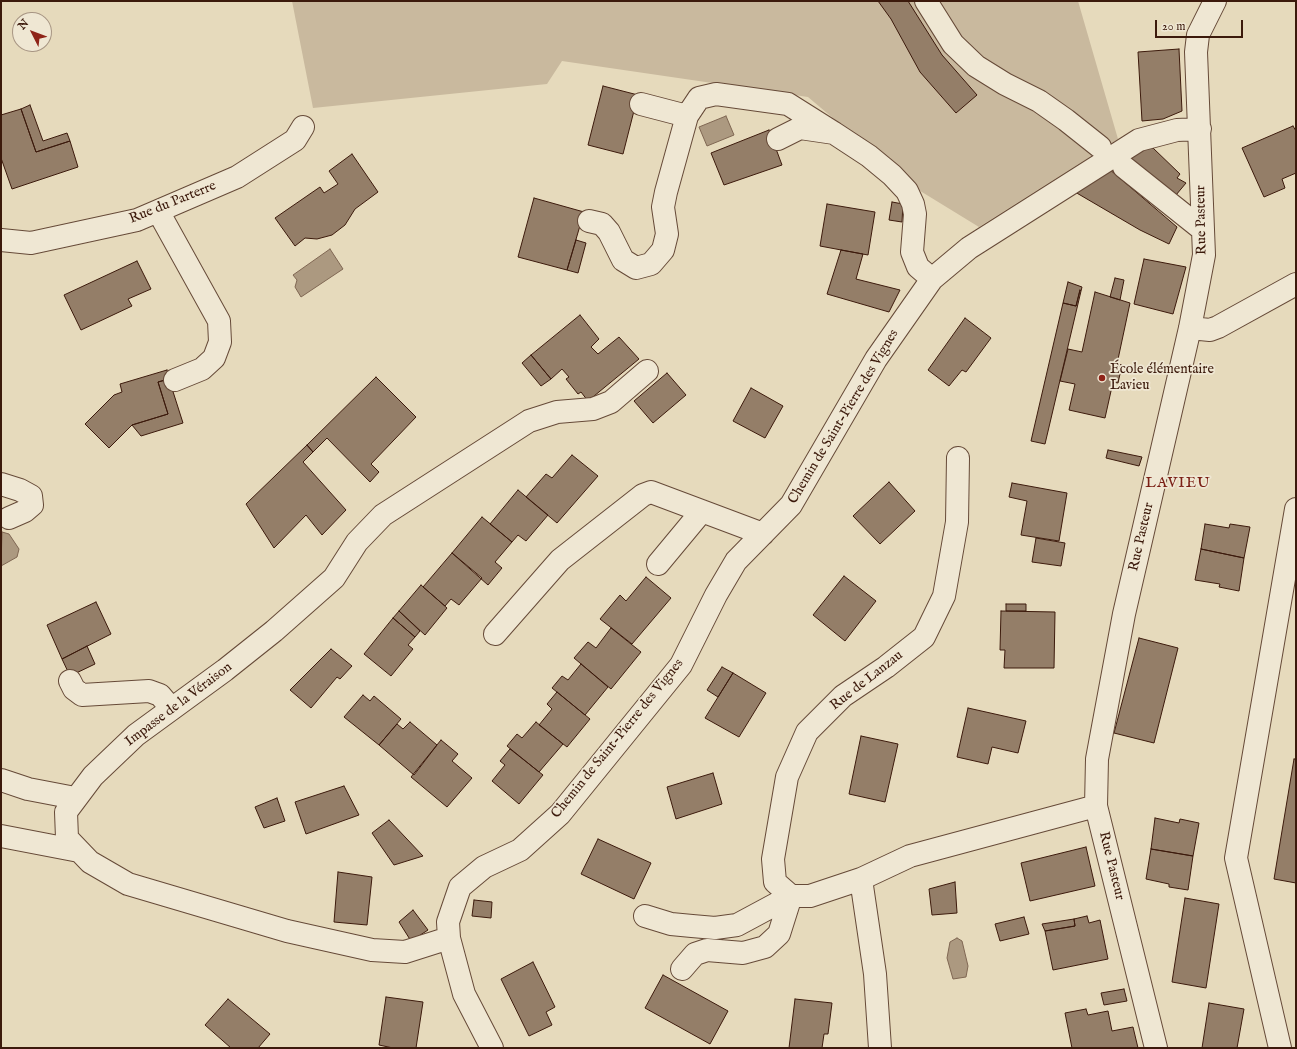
<!DOCTYPE html>
<html>
<head>
<meta charset="utf-8">
<style>
	body { margin:0 }
	#map { position:relative; width:1297px; height:1049px; overflow:hidden; background:#e6dabc; font-family:"IM FELL English",serif }
	canvas { display:block }
	.frame { position:absolute; inset:0; border:2px solid #3c1a0c; pointer-events:none }
	.north { position:absolute; left:12px; top:12px; width:40px; height:40px; box-sizing:border-box; background:#efe7d3; border:1px solid #a79583; border-radius:50%; rotate:312deg; font-size:11px; font-weight:700; line-height:16px; text-align:center; color:#3c1a0c }
	.north::after { content:''; display:block; margin:auto; width:14px; height:18px; background:#8f2418; clip-path:polygon(50% 0,100% 100%,50% 72%,0 100%) }
	.scale { position:absolute; left:1155px; top:20px; width:88px; height:18px; box-sizing:border-box; border:2px solid #3c1a0c; border-top:0; padding-left:5px; font-size:12px; line-height:14px; white-space:nowrap; color:#3c1a0c; -webkit-text-stroke:3px #efe7d3; paint-order:stroke }
</style>
</head>
<body>
<div id="map">
<canvas width="1297" height="1049"></canvas>
<div class="frame"></div>
<div class="north">N</div>
<div class="scale">20 m</div>
</div>
<script>
const ctx = document.querySelector('canvas').getContext('2d');
ctx.lineJoin = 'round';
function fill(path, color) {
  ctx.fillStyle = color;
  ctx.fill(path, 'evenodd');
}
function shape(rows) {
  const path = new Path2D();
  for (const r of rows) {
    path.moveTo(r[0], r[1]);
    for (let i = 2; i < r.length; i += 2) path.lineTo(r[i], r[i + 1]);
  }
  return path;
}
function strokePath(path, color, width, dash) {
  ctx.strokeStyle = color;
  ctx.lineWidth = width;
  ctx.lineCap = dash ? 'butt' : 'round';
  ctx.setLineDash(dash || []);
  ctx.stroke(path);
}
function label(font, color, halo, rows, align = 'center') {
  ctx.font = font + ' "IM FELL English",serif';
  ctx.lineWidth = 3.5;
  ctx.setLineDash([]);
  ctx.textBaseline = 'middle';
  ctx.strokeStyle = halo;
  ctx.fillStyle = color;
  for (const [text, x, y, turn = 0] of rows) {
    ctx.save();
    ctx.translate(x, y);
    ctx.rotate((+turn || 0) * Math.PI / 180);
    ctx.textAlign = isNaN(turn) ? turn : align;
    if (halo) ctx.strokeText(text, 0, 0);
    ctx.fillText(text, 0, 0);
    ctx.restore();
  }
}
fill(shape([
	[292,1,1078,1,1118,139,979,227,917,189,808,97,562,61,547,84,313,108]
]), '#c9b99e');
const water = shape([
	[726,116,734,135,707,146,699,127,726,116],
	[330,249,343,269,301,297,295,287,297,280,293,275,330,249],
	[2,532,9,534,19,549,17,557,1,566,2,532],
	[957,938,962,941,968,966,966,977,953,979,947,958,950,942,957,938]
]);
fill(water, '#ac9980');
strokePath(water, '#7f6652', 1);
const building = shape([
	[878,1,908,1,942,55,977,95,956,113,920,72,891,19,878,1],
	[1179,49,1182,111,1163,119,1142,121,1138,52,1179,49],
	[603,86,638,95,623,154,588,145,603,86],
	[30,105,43,141,67,133,70,141,36,152,21,109,30,105],
	[21,109,36,152,70,141,78,167,12,189,1,158,1,115,21,109],
	[1293,126,1296,131,1296,173,1282,179,1285,188,1264,197,1242,148,1293,126],
	[769,130,782,165,724,185,711,153,769,130],
	[1142,148,1153,148,1180,174,1177,178,1186,183,1176,195,1124,156,1142,148],
	[352,154,378,192,355,209,345,225,332,235,317,239,305,238,295,246,275,218,320,187,324,193,338,184,329,171,352,154],
	[1108,168,1177,227,1169,244,1140,230,1075,192,1108,168],
	[534,198,584,212,567,270,518,257,534,198],
	[892,202,903,204,902,222,889,220,892,202],
	[827,204,875,212,868,255,820,246,827,204],
	[576,240,586,243,578,273,567,270,576,240],
	[841,250,863,254,856,279,900,290,889,312,827,294,841,250],
	[1144,259,1186,267,1173,314,1134,304,1144,259],
	[137,261,151,289,128,299,132,306,81,330,64,295,137,261],
	[1115,278,1124,280,1120,300,1110,297,1115,278],
	[1068,282,1082,287,1081,291,1080,290,1076,306,1063,303,1068,282],
	[1080,290,1081,291,1045,444,1031,441,1063,303,1076,306,1080,290],
	[1095,292,1130,303,1117,364,1122,365,1118,383,1113,382,1105,418,1069,410,1075,384,1060,381,1068,349,1082,352,1095,292],
	[580,315,599,339,591,347,598,354,619,337,639,359,588,401,581,392,578,394,566,379,569,377,562,369,551,379,531,355,580,315],
	[965,318,991,338,966,372,962,370,949,386,928,370,965,318],
	[531,355,551,379,541,386,522,363,531,355],
	[167,370,169,379,158,382,168,414,132,425,109,448,85,424,114,395,122,392,120,384,167,370],
	[667,373,686,395,653,423,634,401,667,373],
	[376,377,416,417,371,464,379,472,370,482,327,438,313,452,307,445,376,377],
	[169,379,183,423,141,436,132,425,168,414,158,382,169,379],
	[751,388,783,406,765,438,733,421,751,388],
	[307,445,313,452,303,462,346,510,322,535,306,515,274,548,246,504,307,445],
	[1108,450,1142,457,1139,466,1106,458,1108,450],
	[572,455,598,476,557,523,526,497,546,474,552,478,572,455],
	[889,482,915,511,880,544,853,516,889,482],
	[1012,483,1067,493,1059,541,1021,535,1027,501,1009,497,1012,483],
	[518,490,548,515,526,541,518,535,512,542,490,524,518,490],
	[482,517,512,542,495,562,502,568,488,585,452,553,482,517],
	[1205,524,1229,528,1230,524,1250,527,1244,558,1201,549,1205,524],
	[1036,538,1065,543,1061,566,1032,562,1036,538],
	[1201,549,1244,558,1239,591,1219,587,1220,584,1195,580,1201,549],
	[452,553,482,578,459,605,451,599,445,606,423,587,452,553],
	[844,576,876,601,845,641,813,615,844,576],
	[646,577,671,598,632,644,600,619,620,595,626,601,646,577],
	[421,585,447,608,425,635,399,611,421,585],
	[96,602,111,634,62,659,47,625,96,602],
	[1006,604,1026,604,1026,611,1006,611,1006,604],
	[399,611,420,631,415,637,393,618,399,611],
	[1001,611,1055,612,1054,668,1004,668,1005,650,1000,650,1001,611],
	[393,618,415,637,408,645,413,649,391,676,364,654,393,618],
	[611,628,641,652,611,689,574,658,588,642,596,648,611,628],
	[1139,638,1178,648,1154,743,1114,733,1139,638],
	[87,646,95,664,70,676,62,659,87,646],
	[331,649,352,666,340,679,337,677,311,708,290,690,331,649],
	[581,664,608,687,585,715,552,688,562,676,568,680,581,664],
	[722,667,733,673,718,697,707,690,722,667],
	[733,673,766,693,739,737,705,718,733,673],
	[557,692,590,719,567,747,539,725,552,709,547,704,557,692],
	[363,695,370,701,374,696,401,719,379,745,344,717,363,695],
	[968,708,1026,721,1018,753,992,747,988,764,957,757,968,708],
	[410,722,437,745,414,775,379,745,397,724,403,729,410,722],
	[536,722,563,744,539,772,507,746,517,734,522,738,536,722],
	[861,736,898,744,885,802,849,794,861,736],
	[441,740,458,754,452,761,472,778,447,807,411,777,441,740],
	[510,749,543,775,519,804,492,781,505,765,500,761,510,749],
	[1294,759,1296,759,1296,883,1274,879,1294,759],
	[713,773,722,804,676,819,667,787,713,773],
	[344,786,359,815,306,834,295,802,344,786],
	[277,798,285,821,264,828,255,807,277,798],
	[1155,818,1179,823,1180,819,1199,823,1193,856,1151,849,1155,818],
	[389,820,423,856,394,865,372,833,389,820],
	[598,839,651,863,634,899,581,874,598,839],
	[1086,847,1095,886,1030,901,1021,863,1086,847],
	[1151,849,1193,856,1188,890,1169,887,1169,884,1146,879,1151,849],
	[338,872,372,877,367,925,334,922,338,872],
	[955,882,957,913,932,915,929,889,955,882],
	[1185,898,1219,904,1206,988,1172,982,1185,898],
	[474,900,492,902,491,918,472,916,474,900],
	[413,910,428,930,411,941,399,922,413,910],
	[1087,916,1089,923,1100,920,1108,959,1053,970,1045,931,1075,926,1074,919,1087,916],
	[1024,917,1029,934,1000,941,995,924,1024,917],
	[1074,919,1075,926,1045,931,1042,924,1074,919],
	[533,962,555,1007,546,1012,552,1025,529,1036,501,979,533,962],
	[663,975,728,1011,710,1044,645,1008,663,975],
	[1124,989,1127,1001,1104,1005,1101,993,1124,989],
	[386,997,423,1002,416,1048,393,1048,379,1045,386,997],
	[228,999,270,1034,258,1048,231,1048,205,1025,228,999],
	[795,999,832,1003,828,1034,824,1034,822,1048,789,1048,795,999],
	[1209,1003,1244,1009,1237,1048,1202,1048,1209,1003],
	[1086,1009,1088,1015,1108,1011,1112,1031,1133,1027,1138,1048,1072,1048,1065,1013,1086,1009]
]);
fill(building, '#947e68');
strokePath(building, '#3c1a0c', 1);
const minor = shape([
	[926,1,953,44,976,66,1005,84,1039,101,1066,120,1100,147],
	[641,104,687,116],
	[778,139,800,128,834,133,869,156,892,175,907,191,913,204,915,214,912,252,918,267,932,279],
	[1124,167,1203,230],
	[158,211,219,321,220,342,214,358,202,369,175,380],
	[589,221,602,224,609,232,623,260,636,268,651,264,663,250,667,234,663,207,666,192,687,116,699,98,716,94,788,104,834,133],
	[1,240,31,243,137,220,237,177,295,140,303,127],
	[1190,328,1210,330,1218,327,1296,284],
	[1,484,20,490,31,496,32,505,25,511,9,518],
	[658,564,702,511],
	[495,634,560,560,643,495,651,492,763,534],
	[70,681,74,689,82,695,149,691,160,695,171,708],
	[1,780,28,789,75,798],
	[1,836,79,851],
	[861,879,810,896,791,896,775,882,773,859,787,777,807,732,843,696,886,667,924,637,944,596,957,522,958,458],
	[645,916,671,924,692,926,715,928,737,925,791,896],
	[449,938,405,952,372,950,287,931,128,884,90,862,67,838,66,812,93,776,136,735,225,670,274,631,334,578,357,542,383,515,529,421,557,412,593,409,611,402,647,371],
	[682,969,695,954,707,950,743,953,765,947,779,934,791,896],
	[492,1048,464,994,449,938,448,922,460,887,484,867,520,850,560,814,681,665,716,595,736,561,791,505,876,359,932,279,969,248,1139,140,1177,130,1200,129],
	[880,1048,875,974,861,879,910,856,1096,806],
	[1156,1048,1096,806,1097,759,1124,614,1190,328,1204,255,1196,52,1198,35,1215,1],
	[1280,1048,1236,858,1296,509]
]);
strokePath(minor, '#664a38', 24);
strokePath(minor, '#efe7d3', 22);
for (const [x, y, r, color] of [
	[1102,378,4,"#8f2418"]
]) {
  const dot = new Path2D();
  dot.arc(x, y, r, 0, 2 * Math.PI);
  ctx.fillStyle = color;
  ctx.fill(dot);
  strokePath(dot, '#efe7d3', 1.5);
}
label('14px', '#3c1a0c', '#efe7d3', [
	["Rue du Parterre",173,203,-22],
	["Rue Pasteur",1202,220,-91],
	["Chemin de Saint-Pierre des Vignes",844,417,-59],
	["Rue Pasteur",1142,537,-77],
	["Rue de Lanzau",867,681,-38],
	["Impasse de la Véraison",179,705,-37],
	["Chemin de Saint-Pierre des Vignes",618,739,-51],
	["Rue Pasteur",1111,866,76]
]);
label('14px', '#3c1a0c', '#efe7d3', [
	["École élémentaire",1110,370],
	["Lavieu",1110,386]
], 'left');
ctx.letterSpacing = '1px';
label('15px', '#7a1f14', '#efe7d3', [
	["LAVIEU",1178,484]
]);
ctx.letterSpacing = '0px';
</script>
</body>
</html>
